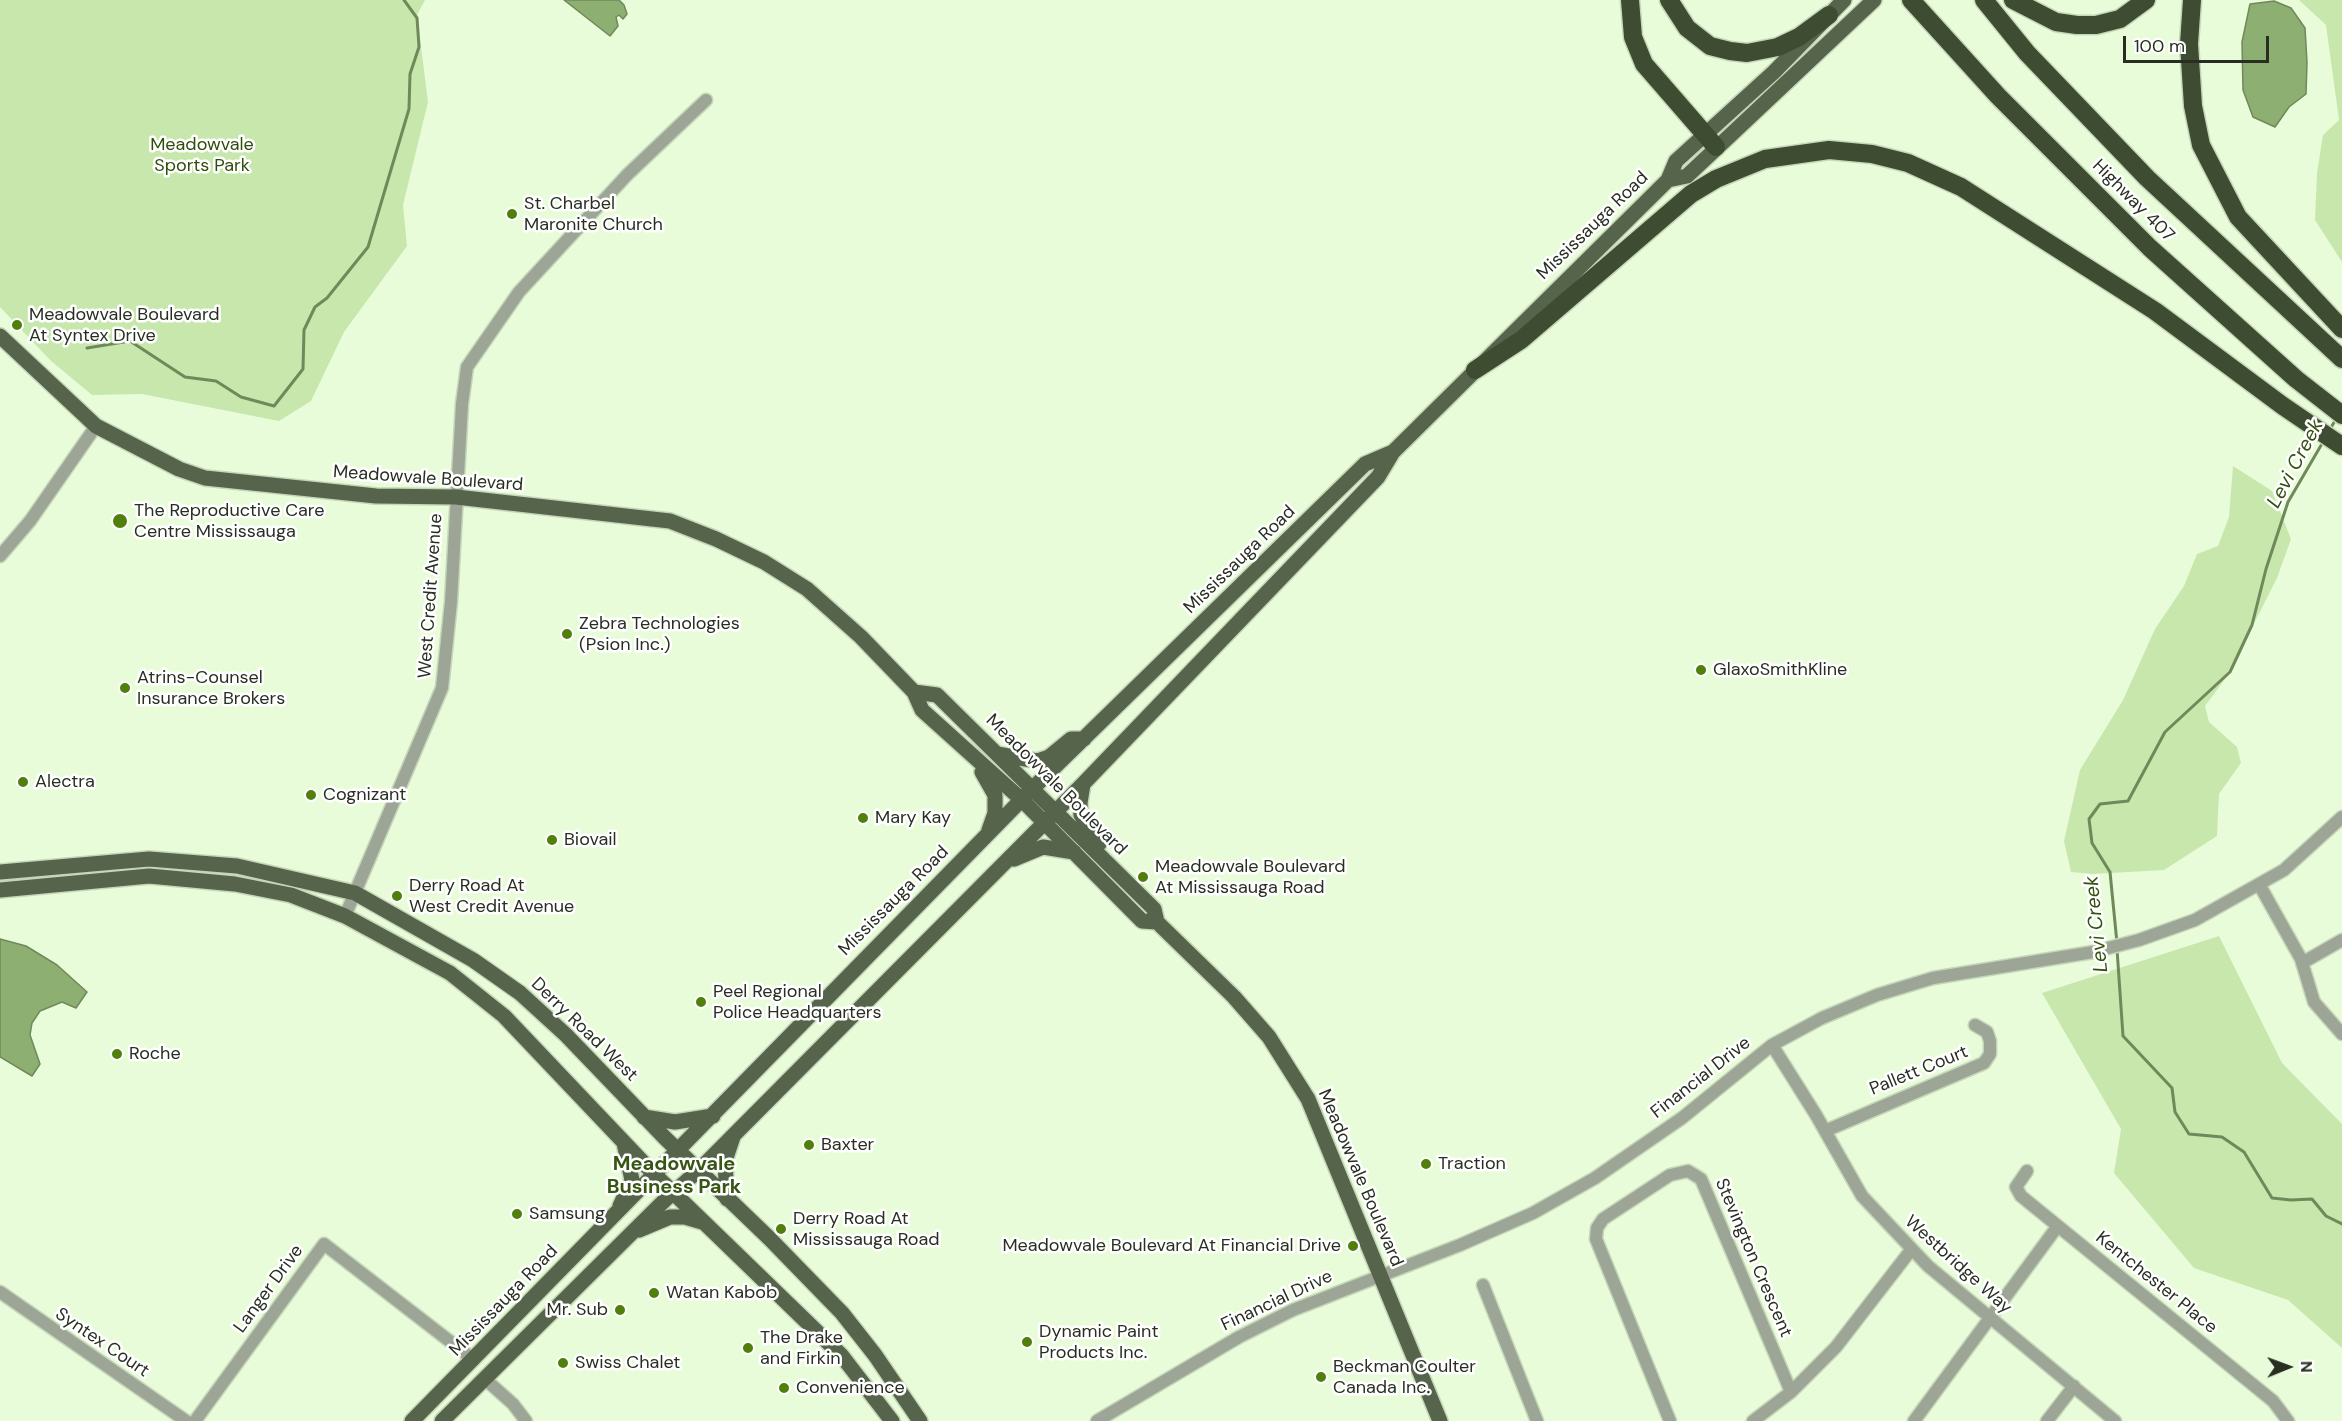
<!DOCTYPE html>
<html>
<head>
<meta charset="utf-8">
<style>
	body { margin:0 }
	#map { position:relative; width:2342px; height:1421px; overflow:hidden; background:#e9fcda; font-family:"DM Sans",sans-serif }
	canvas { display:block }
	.north { position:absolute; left:2258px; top:1337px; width:60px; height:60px; -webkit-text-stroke:4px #fff; paint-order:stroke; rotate:89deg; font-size:16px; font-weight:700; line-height:24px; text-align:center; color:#282f22 }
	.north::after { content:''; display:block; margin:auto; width:21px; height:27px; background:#282f22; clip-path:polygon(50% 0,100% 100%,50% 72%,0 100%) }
	.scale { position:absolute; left:2123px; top:36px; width:146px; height:27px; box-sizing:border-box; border:3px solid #282f22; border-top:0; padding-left:8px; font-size:18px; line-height:21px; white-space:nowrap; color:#282f22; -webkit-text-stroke:4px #fff; paint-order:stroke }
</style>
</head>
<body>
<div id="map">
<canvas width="2342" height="1421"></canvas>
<div class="north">N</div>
<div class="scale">100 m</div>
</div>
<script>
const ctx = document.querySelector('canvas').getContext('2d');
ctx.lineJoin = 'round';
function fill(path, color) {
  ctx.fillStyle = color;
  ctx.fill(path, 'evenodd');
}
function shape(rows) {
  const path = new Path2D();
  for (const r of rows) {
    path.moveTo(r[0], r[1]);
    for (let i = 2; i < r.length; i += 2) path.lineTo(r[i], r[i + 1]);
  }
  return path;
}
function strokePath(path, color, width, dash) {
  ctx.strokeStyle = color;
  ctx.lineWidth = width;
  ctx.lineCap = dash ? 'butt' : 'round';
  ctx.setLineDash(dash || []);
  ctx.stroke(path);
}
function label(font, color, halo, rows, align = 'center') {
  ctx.font = font + ' "DM Sans",sans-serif';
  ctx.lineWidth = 5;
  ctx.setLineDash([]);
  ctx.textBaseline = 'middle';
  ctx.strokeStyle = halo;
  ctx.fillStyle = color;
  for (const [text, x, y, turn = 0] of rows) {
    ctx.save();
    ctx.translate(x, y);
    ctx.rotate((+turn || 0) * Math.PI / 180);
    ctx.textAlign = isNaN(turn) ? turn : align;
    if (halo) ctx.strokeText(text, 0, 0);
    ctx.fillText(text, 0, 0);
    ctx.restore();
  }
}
fill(shape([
	[0,0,425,0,417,15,428,102,403,205,407,246,344,332,311,401,279,421,142,394,92,395,50,360,0,307],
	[2299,0,2342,0,2342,262,2315,220,2317,173,2323,135,2339,120,2326,25],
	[2233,466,2272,491,2291,539,2277,578,2228,675,2205,706,2209,722,2237,747,2241,763,2219,794,2217,836,2164,870,2093,874,2071,872,2064,841,2080,770,2123,700,2155,629,2184,586,2197,554,2218,546,2229,517],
	[2219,936,2282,1063,2342,1124,2342,1348,2288,1300,2194,1268,2114,1173,2121,1129,2042,993]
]), '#c7e7ad');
const water = shape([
	[564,0,619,0,624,5,627,14,623,19,619,15,616,17,618,26,610,36,564,0],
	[2274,1,2291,8,2305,28,2307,62,2306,94,2289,107,2275,127,2253,117,2243,90,2242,42,2250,4,2274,1],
	[0,939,26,946,57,965,87,992,76,1008,62,1002,40,1011,32,1023,30,1035,40,1064,32,1076,0,1057,0,939]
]);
fill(water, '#8eaf72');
strokePath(water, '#6f895a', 1.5);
strokePath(shape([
	[87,348,130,341,185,377,216,381,241,397,274,406,303,369,304,330,315,307,327,298,368,247,409,109,410,74,419,47,417,18,404,0],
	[2329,431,2336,419],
	[2117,943,2110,872,2092,843,2089,819,2100,804,2128,801,2165,732,2230,672,2252,625,2266,569,2288,502,2323,442],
	[2117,949,2123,1036,2172,1088,2175,1112,2189,1134,2222,1137,2244,1152,2272,1198,2291,1200,2312,1199,2326,1216,2342,1224]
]), '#6f895a', 3);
const minor = shape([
	[0,556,30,521,96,426],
	[2260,886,2301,959,2314,1002,2342,1034],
	[345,916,442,688,451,602,462,404,467,367,519,292,627,175,706,100],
	[2302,963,2342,940],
	[1772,1045,1816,1115,1862,1196,1928,1266,2115,1421],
	[1825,1131,1984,1063,1990,1054,1990,1041,1987,1032,1975,1025],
	[2027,1171,2016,1187,2021,1196,2273,1401,2288,1421],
	[1483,1285,1537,1421],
	[0,1292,186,1421],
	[485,1379,513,1404,526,1421],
	[195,1421,324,1244,474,1360],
	[1097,1421,1239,1337,1293,1310,1460,1245,1533,1213,1595,1178,1682,1118,1772,1045,1822,1018,1877,995,1933,978,2093,952,2139,940,2195,920,2284,870,2342,817],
	[1670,1421,1596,1239,1597,1228,1603,1219,1670,1175,1688,1171,1701,1179,1791,1392],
	[1753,1421,1791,1392,1836,1347,1911,1250],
	[1914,1421,2057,1227],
	[2047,1421,2074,1386]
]);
const major = shape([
	[1668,180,1687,176,1874,0],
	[0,336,96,426,179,469,205,478,376,496,456,497,670,521,716,539,764,562,807,589,861,637,914,692,922,710,1022,800,1142,921,1157,922],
	[914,692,937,695,1154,909,1157,922,1234,997,1269,1037,1308,1099,1440,1421],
	[997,754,1037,761,1049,757,1071,739,1084,739],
	[982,772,995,795,995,813,989,830],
	[1083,784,1080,803,1081,815,1099,844],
	[1014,859,1043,847,1074,852],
	[0,872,149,859,237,866,355,893,473,960,520,993,566,1035,665,1138,769,1238,842,1313,875,1355,920,1421],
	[0,890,149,876,235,884,291,895,345,916,450,973,504,1016,655,1175,842,1356,892,1421],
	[644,1117,675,1122,713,1116],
	[727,1199,725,1161,733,1137],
	[620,1206,632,1180,624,1143],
	[639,1230,670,1217,685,1217,702,1222],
	[412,1421,1032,789,1365,464,1393,452],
	[442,1421,665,1200,699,1170,1083,784,1378,477,1393,452,1668,180,1676,161,1774,72,1844,0]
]);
const highway = shape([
	[1630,0,1633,37,1644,64,1716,147],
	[1669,0,1687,28,1710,46,1730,51,1747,53,1778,47,1799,37,1829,15],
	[1911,0,1998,96,2150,248,2296,379,2342,415],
	[1984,0,2027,53,2147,178,2342,359],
	[2013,0,2056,22,2077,25,2096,25,2120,19,2146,0],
	[2192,0,2189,44,2193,106,2201,145,2238,217,2342,329],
	[1475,370,1521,340,1691,194,1716,179,1765,159,1829,150,1872,154,1908,163,1961,187,2155,311,2283,406,2342,446]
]);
strokePath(minor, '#c6d7b9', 15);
strokePath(major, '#c6d7b9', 18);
strokePath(highway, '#c6d7b9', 21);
strokePath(minor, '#9da597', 12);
strokePath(major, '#57644c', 15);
strokePath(highway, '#3e4d31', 18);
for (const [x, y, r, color] of [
	[512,214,6,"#507f0b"],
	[17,325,6,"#507f0b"],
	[120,521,8,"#507f0b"],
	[567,634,6,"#507f0b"],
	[1701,670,6,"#507f0b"],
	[125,688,6,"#507f0b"],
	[23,782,6,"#507f0b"],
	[311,795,6,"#507f0b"],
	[863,818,6,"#507f0b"],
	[552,840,6,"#507f0b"],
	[1143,877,6,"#507f0b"],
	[397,896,6,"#507f0b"],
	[701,1002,6,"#507f0b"],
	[117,1054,6,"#507f0b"],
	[809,1145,6,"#507f0b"],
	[1426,1164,6,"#507f0b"],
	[517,1214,6,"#507f0b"],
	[781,1229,6,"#507f0b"],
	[1353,1246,6,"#507f0b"],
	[654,1293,6,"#507f0b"],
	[620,1310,6,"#507f0b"],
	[1027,1342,6,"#507f0b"],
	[748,1348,6,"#507f0b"],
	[563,1363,6,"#507f0b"],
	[1321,1377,6,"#507f0b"],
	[784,1388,6,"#507f0b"]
]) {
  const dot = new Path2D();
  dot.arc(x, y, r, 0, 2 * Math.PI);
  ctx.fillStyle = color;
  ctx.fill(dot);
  strokePath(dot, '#fff', 2);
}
label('18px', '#2f4c09', '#fff', [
	["Meadowvale",202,145],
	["Sports Park",202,166]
]);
label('18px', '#282f22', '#fff', [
	["Highway 407",2133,201,45],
	["Mississauga Road",1593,226,-44],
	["Meadowvale Boulevard",428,479,4],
	["Mississauga Road",1240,560,-44],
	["West Credit Avenue",431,596,-86],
	["Meadowvale Boulevard",1056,785,45],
	["Mississauga Road",894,901,-45],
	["Derry Road West",584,1030,44],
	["Pallett Court",1919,1071,-22],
	["Financial Drive",1701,1078,-38],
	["Meadowvale Boulevard",1360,1178,67],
	["Stevington Crescent",1753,1258,67],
	["Westbridge Way",1958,1265,42],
	["Kentchester Place",2156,1283,39],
	["Langer Drive",269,1289,-54],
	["Mississauga Road",504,1301,-46],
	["Financial Drive",1277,1301,-25],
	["Syntex Court",102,1343,34]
]);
label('18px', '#282f22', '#fff', [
	["St. Charbel",524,204],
	["Maronite Church",524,225],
	["Meadowvale Boulevard",29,315],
	["At Syntex Drive",29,336],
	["The Reproductive Care",134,511],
	["Centre Mississauga",134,532],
	["Zebra Technologies",579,624],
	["(Psion Inc.)",579,645],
	["GlaxoSmithKline",1713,670],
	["Atrins-Counsel",137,678],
	["Insurance Brokers",137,699],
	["Alectra",35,782],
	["Cognizant",323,795],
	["Mary Kay",875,818],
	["Biovail",564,840],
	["Meadowvale Boulevard",1155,867],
	["At Mississauga Road",1155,888],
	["Derry Road At",409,886],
	["West Credit Avenue",409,907],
	["Peel Regional",713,992],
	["Police Headquarters",713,1013],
	["Roche",129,1054],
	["Baxter",821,1145],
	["Traction",1438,1164],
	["Samsung",529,1214],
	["Derry Road At",793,1219],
	["Mississauga Road",793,1240],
	["Meadowvale Boulevard At Financial Drive",1341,1246,"right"],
	["Watan Kabob",666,1293],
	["Mr. Sub",608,1310,"right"],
	["Dynamic Paint",1039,1332],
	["Products Inc.",1039,1353],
	["The Drake",760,1338],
	["and Firkin",760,1359],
	["Swiss Chalet",575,1363],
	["Beckman Coulter",1333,1367],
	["Canada Inc.",1333,1388],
	["Convenience",796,1388]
], 'left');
label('italic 20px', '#33500f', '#fff', [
	["Levi Creek",2296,464,-62],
	["Levi Creek",2097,924,-96]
]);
label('bold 20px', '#385613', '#fff', [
	["Meadowvale",674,1165],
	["Business Park",674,1188]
]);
</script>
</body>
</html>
